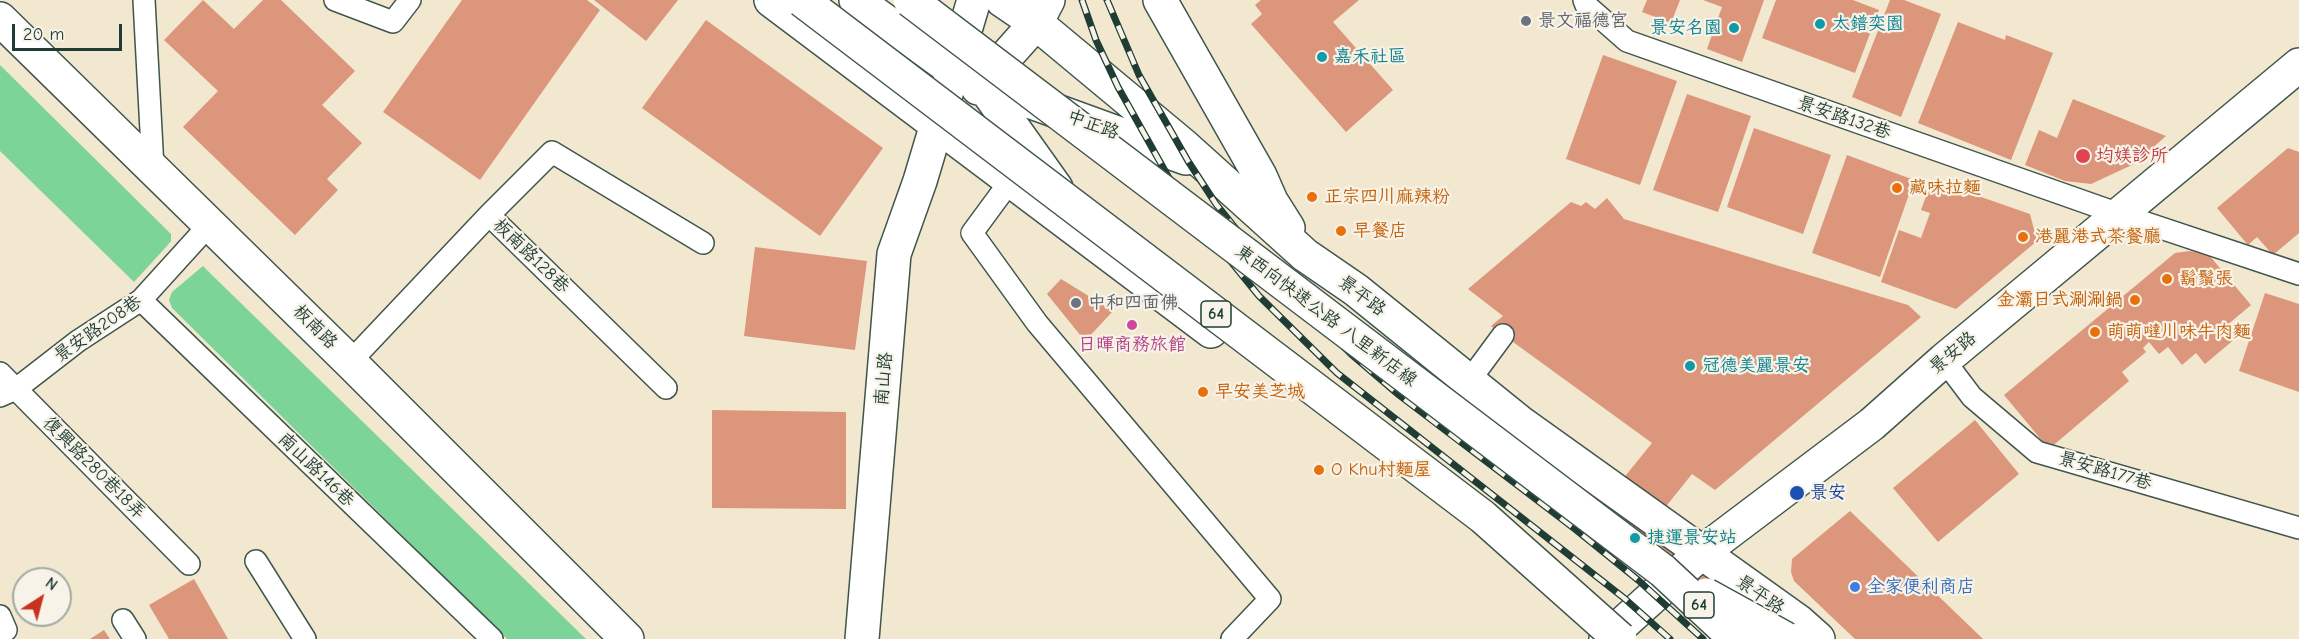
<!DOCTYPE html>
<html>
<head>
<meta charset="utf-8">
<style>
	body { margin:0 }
	#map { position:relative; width:2299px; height:639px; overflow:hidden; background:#f2e7cf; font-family:"Comic Neue",sans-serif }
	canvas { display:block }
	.north { position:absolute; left:12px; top:567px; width:60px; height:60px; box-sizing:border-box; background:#f7f3e8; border:2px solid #a1aaa0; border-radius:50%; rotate:36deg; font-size:16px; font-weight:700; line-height:24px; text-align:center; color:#1f3d34 }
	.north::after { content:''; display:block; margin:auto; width:21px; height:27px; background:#c8321e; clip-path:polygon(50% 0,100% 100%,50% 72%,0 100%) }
	.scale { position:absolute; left:12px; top:24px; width:110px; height:27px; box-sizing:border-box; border:3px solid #1f3d34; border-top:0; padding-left:8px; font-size:18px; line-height:21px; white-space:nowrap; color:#1f3d34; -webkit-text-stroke:4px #f7f3e8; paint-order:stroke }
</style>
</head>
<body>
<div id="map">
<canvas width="2299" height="639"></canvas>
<div class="north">N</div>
<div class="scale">20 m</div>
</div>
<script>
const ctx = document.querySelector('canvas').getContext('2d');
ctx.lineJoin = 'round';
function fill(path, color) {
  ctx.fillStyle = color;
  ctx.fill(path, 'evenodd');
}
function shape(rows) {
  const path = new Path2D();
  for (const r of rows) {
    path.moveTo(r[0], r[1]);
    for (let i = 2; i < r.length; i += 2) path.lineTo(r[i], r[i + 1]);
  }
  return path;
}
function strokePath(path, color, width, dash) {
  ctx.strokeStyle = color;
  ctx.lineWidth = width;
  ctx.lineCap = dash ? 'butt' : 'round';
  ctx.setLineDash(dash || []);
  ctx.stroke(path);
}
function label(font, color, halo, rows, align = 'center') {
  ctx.font = font + ' "Comic Neue","LXGW WenKai TC",sans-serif';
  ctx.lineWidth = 4.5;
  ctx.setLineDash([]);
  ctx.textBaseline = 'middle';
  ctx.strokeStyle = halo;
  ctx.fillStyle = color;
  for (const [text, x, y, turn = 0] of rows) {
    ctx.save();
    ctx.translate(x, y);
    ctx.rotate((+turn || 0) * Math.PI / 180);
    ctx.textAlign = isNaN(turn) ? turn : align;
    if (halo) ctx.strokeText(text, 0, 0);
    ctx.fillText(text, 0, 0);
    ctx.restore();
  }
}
fill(shape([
	[0,65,171,234,171,241,166,247,134,282,0,151],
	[203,266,214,277,586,639,507,639,172,308,169,300,172,292]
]), '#7dd498');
fill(shape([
	[203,0,234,29,263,0,281,0,355,71,322,105,362,143,327,179,338,190,295,235,183,127,218,91,164,40],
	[462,0,587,0,600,10,480,180,383,112],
	[594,0,678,0,646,41],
	[1261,0,1359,0,1333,22,1393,90,1346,132,1251,24,1262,14,1255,5],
	[1647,0,1680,0,1671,23,1642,12],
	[1703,0,1764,0,1742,62,1707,49,1722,7],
	[1776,0,1853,0,1879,10,1855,73,1762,38],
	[1890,0,1904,0,1941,14,1901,117,1852,97],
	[706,20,883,148,820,236,642,108],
	[1958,22,2005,40,2006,35,2053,53,2011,160,1918,123],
	[1603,55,1677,81,1640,185,1566,159],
	[1687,94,1751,116,1718,212,1653,190],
	[2073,99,2166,136,2134,164,2091,184,2065,181,2025,165,2039,130,2057,138],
	[1754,128,1831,155,1803,234,1727,207],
	[2288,148,2299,152,2299,233,2273,255,2257,237,2248,245,2217,208],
	[1847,155,1914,180,1880,277,1812,253],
	[1932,180,2030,214,2037,241,1956,309,1881,282,1899,230,1921,238,1930,213,1921,210],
	[1607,198,1624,219,1908,305,1921,317,1715,490,1692,474,1647,530,1714,583,1772,639,1574,508,1587,491,1601,481,1618,485,1652,443,1491,326,1503,316,1468,289,1571,202,1581,206,1586,202,1595,209],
	[755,247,867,261,855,350,744,336],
	[2190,251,2209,255,2251,305,2226,326,2236,338,2205,364,2196,353,2182,365,2168,347,2159,354,2149,342,2143,348,2146,352,2122,372,2129,381,2049,449,2004,395,2175,253],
	[1061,279,1113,311,1085,341,1047,294],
	[2265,293,2299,304,2299,392,2239,371],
	[712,410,846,412,846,509,712,508],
	[1975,420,2019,474,1938,542,1893,488],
	[1850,511,1983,639,1855,639,1794,581,1791,572,1792,559],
	[194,579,228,639,169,639,149,605],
	[104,630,110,639,90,639]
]), '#db967b');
const lane = shape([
	[144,0,153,168],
	[335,0,393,22,410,0],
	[1584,0,1586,5,1627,41,2119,214,2299,274],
	[1011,180,972,233,1037,323,1270,599,1232,639],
	[489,215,552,152,703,243],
	[141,300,492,639],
	[1944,360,1972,397,2037,452,2299,528],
	[350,362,489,215,666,388],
	[0,373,189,564],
	[1469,381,1503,335],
	[0,396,16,389,78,341,141,300,210,224],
	[256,561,305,639],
	[0,616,6,630,0,632],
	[123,620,135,639]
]);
const street = shape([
	[0,19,350,362,627,639]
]);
const secondary = shape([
	[771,0,1211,331],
	[856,0,953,70,982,84,1186,158],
	[1002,0,1036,23,1184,146,1305,255,1356,290,1522,424,1799,622,1818,639],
	[1160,0,1260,176,1271,201,1288,228],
	[982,84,1056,188],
	[978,88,1036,23,1048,0],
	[862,639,894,254,920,181,974,0],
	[1606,639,1701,553,1872,424,1944,360,2299,65]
]);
strokePath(lane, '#3f564b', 24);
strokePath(street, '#3f564b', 36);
strokePath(secondary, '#3f564b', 36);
strokePath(lane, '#fff', 21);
strokePath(street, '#fff', 33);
strokePath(secondary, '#fff', 33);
const rail = shape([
	[1082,0,1096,40,1118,87,1169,178,1197,220,1259,296,1337,373,1624,598,1670,639],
	[1107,0,1139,75,1188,161,1216,204,1276,279,1351,354,1399,395,1575,529,1638,580,1703,639]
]);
strokePath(rail, '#1f3d34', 7);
strokePath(rail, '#f7f3e8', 4.5, [14]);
const highwayBridge = shape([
	[802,0,1483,517,1620,639],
	[910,0,1663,571,1736,639],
	[1706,595,1786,639]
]);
strokePath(highwayBridge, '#3f564b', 36, []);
strokePath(highwayBridge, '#fff', 33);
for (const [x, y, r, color] of [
	[1526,21,6,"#6b7280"],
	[1820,24,6,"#0f9aa8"],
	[1734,28,6,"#0f9aa8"],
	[1322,57,6,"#0f9aa8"],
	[2083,156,8,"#e0444e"],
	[1897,188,6,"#e8710a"],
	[1312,197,6,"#e8710a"],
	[1341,231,6,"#e8710a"],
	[2023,237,6,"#e8710a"],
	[2167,279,6,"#e8710a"],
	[2135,300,6,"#e8710a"],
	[1076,303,6,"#6b7280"],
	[1132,325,6,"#d1479c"],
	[2095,332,6,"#e8710a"],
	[1690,366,6,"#0f9aa8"],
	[1203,392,6,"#e8710a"],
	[1319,470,6,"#e8710a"],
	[1797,493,8,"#1a4fb4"],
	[1635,538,6,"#0f9aa8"],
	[1855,587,6,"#3f7fe0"]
]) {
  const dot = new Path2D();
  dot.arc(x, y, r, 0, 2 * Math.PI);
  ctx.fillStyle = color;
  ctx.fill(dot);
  strokePath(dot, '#f7f3e8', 2);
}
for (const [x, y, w] of [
	[1216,314,30],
	[1699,605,30]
]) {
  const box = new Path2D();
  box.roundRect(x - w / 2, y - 13, w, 26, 4.5);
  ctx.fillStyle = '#f7f3e8';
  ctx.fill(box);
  strokePath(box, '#1f3d34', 1.5);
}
label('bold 16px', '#1f3d34', null, [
	["64",1216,314],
	["64",1699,605]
]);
label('18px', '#5b616d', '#f7f3e8', [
	["景文福德宮",1538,21],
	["中和四面佛",1088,303]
], 'left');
label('18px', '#0d838f', '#f7f3e8', [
	["太鐠奕園",1832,24],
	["景安名園",1722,28,"right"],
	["嘉禾社區",1334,57],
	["冠德美麗景安",1702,366],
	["捷運景安站",1647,538]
], 'left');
label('18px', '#1f3d34', '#f7f3e8', [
	["景安路132巷",1844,118,19],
	["中正路",1093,125,20],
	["板南路128巷",531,256,44],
	["景平路",1362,296,37],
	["東西向快速公路 八里新店線",1326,316,37],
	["板南路",315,327,45],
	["景安路208巷",98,329,-35],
	["景安路",1953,353,-40],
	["南山路",884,379,-85],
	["復興路280巷18弄",94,468,45],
	["南山路146巷",316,470,44],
	["景安路177巷",2105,471,16],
	["景平路",1760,595,35]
]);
label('18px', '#be3a42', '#f7f3e8', [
	["均媄診所",2096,156]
], 'left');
label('18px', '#c56008', '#f7f3e8', [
	["藏味拉麵",1909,188],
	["正宗四川麻辣粉",1324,197],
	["早餐店",1353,231],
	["港麗港式茶餐廳",2035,237],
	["鬍鬚張",2179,279],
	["金灞日式涮涮鍋",2123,300,"right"],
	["萌萌噠川味牛肉麵",2107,332],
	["早安美芝城",1215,392],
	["O Khu村麵屋",1331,470]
], 'left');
label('18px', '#b23c85', '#f7f3e8', [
	["日暉商務旅館",1132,345]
]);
label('18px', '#164399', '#f7f3e8', [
	["景安",1810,493]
], 'left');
label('18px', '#366cbe', '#f7f3e8', [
	["全家便利商店",1867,587]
], 'left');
</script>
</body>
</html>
